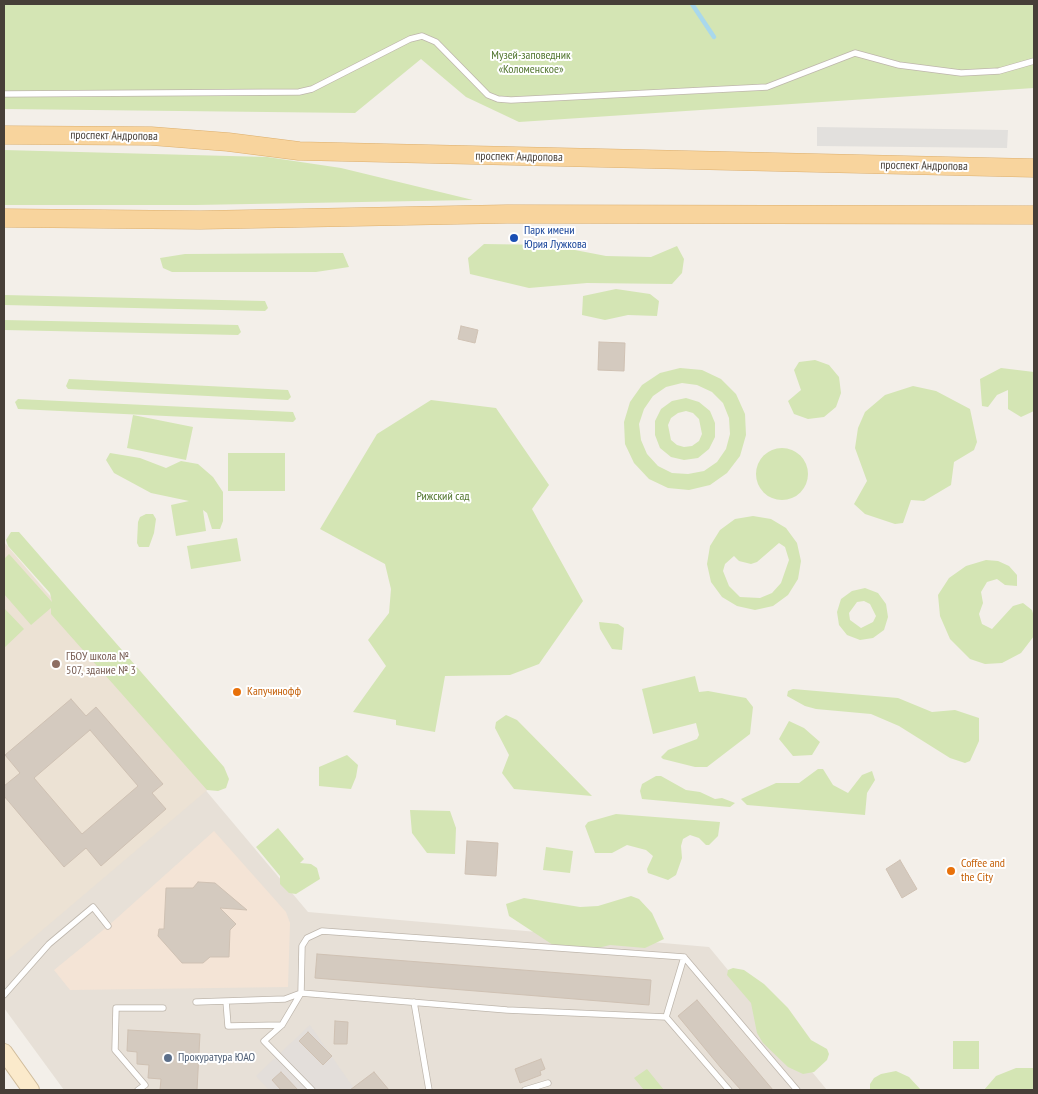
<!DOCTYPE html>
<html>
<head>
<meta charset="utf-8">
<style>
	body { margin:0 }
	#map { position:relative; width:1038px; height:1094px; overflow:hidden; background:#f3efe9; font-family:"PT Sans Narrow",sans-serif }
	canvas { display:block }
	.frame { position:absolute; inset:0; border:5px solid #473f38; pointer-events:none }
</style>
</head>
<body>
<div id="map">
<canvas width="1038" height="1094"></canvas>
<div class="frame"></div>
</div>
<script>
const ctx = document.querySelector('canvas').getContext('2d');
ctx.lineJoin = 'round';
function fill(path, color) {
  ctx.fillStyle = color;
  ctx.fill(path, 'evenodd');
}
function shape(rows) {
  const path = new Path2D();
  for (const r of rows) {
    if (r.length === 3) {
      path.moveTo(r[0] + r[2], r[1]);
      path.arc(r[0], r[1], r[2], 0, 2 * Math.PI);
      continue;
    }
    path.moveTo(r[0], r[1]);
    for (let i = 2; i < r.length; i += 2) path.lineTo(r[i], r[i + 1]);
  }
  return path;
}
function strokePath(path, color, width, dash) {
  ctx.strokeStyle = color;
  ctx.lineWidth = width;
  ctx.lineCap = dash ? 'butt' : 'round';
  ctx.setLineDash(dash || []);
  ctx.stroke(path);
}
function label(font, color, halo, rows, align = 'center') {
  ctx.font = font + ' "PT Sans Narrow",sans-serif';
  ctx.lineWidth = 4;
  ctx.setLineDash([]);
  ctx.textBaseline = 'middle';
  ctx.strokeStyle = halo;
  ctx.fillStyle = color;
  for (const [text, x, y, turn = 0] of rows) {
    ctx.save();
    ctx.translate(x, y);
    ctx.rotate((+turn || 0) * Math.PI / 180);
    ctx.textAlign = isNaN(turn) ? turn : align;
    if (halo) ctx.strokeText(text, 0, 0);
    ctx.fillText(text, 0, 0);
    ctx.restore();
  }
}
fill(shape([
	[60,617,308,912,709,947,827,1090,64,1090,4,1008,4,663]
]), '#e7e0d7');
fill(shape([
	[214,831,286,912,290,923,288,987,70,990,54,970,108,926]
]), '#f4e4d6');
fill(shape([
	[310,1025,355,1090,269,1090,256,1076]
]), '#e3deda');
fill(shape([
	[4,542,212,786,6,961,4,958]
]), '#ece2d4');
fill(shape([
	[4,4,1034,4,1034,88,519,122,466,97,421,59,355,113,4,109],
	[4,150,267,157,341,168,473,200,195,205,4,205],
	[484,244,549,245,606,256,651,257,677,246,684,259,682,273,672,284,587,283,529,288,470,274,468,258],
	[343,253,349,267,316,272,172,272,163,268,160,258,185,254],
	[616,289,650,294,659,301,657,316,628,315,605,320,582,315,583,296],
	[4,295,265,301,268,308,265,311,4,305],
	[4,320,238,325,241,332,238,335,4,330],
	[815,360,829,365,839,377,841,393,836,407,824,417,808,419,794,414,788,401,801,390,794,370,799,362],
	[680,368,702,370,721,379,736,394,745,414,746,435,740,456,727,473,710,485,689,490,668,488,649,479,634,463,625,444,624,422,630,402,642,385,660,373],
	[682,383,697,385,712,392,723,403,729,418,730,434,726,449,717,462,704,471,688,474,672,473,658,466,647,454,641,440,639,424,644,409,653,396,666,387],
	[1001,368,1034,372,1034,411,1021,417,1008,409,1008,390,997,395,988,407,982,406,980,379],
	[69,379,288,390,291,397,288,400,68,389,66,386],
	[913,386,936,391,970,409,977,442,974,450,954,462,951,485,924,501,911,500,903,523,895,524,865,514,854,504,867,481,855,448,858,428,865,412,885,395],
	[686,398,699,402,710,411,715,423,715,437,709,449,698,458,684,460,671,457,660,448,655,435,655,421,661,409,672,401],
	[686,411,693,413,699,419,702,434,699,441,692,446,684,447,677,445,671,440,668,425,671,418,678,413],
	[18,399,293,412,296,419,293,422,18,409,15,402],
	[431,400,496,408,549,485,532,509,583,601,539,664,510,675,445,676,435,732,396,725,396,720,353,712,386,666,368,640,389,613,391,589,385,564,320,529,377,434],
	[133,415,193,427,186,460,127,448],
	[782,474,26],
	[110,453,140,458,166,468,181,461,198,464,213,477,223,492,223,521,220,529,212,529,207,513,203,510,206,531,176,536,171,505,189,501,151,493,114,473,106,460],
	[228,453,285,453,285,491,228,491],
	[146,514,153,514,156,519,154,533,149,547,139,547,137,543,138,522,140,517],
	[753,516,771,519,786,528,797,543,801,561,798,579,788,595,773,606,755,610,737,606,722,597,711,582,707,564,710,546,720,530,735,519],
	[779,543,785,547,789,560,781,583,772,593,760,598,740,597,729,586,723,571,725,564,734,556,739,561,751,564,757,562],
	[11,532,19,532,224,767,229,779,226,788,218,791,207,790,51,614,51,608,31,625,4,594,4,559,9,554,52,602,50,593,8,546,6,540],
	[237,538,241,561,191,569,187,546],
	[986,560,998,561,1009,566,1017,575,1017,586,1005,585,997,579,987,582,981,592,983,603,979,614,982,624,992,629,1013,606,1023,603,1032,610,1034,617,1034,636,1021,653,1002,663,985,664,970,659,950,639,940,616,938,595,949,578,966,566],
	[865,588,878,593,886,604,888,617,884,630,873,638,860,640,847,635,839,625,837,612,841,599,852,591],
	[864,601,870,604,876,616,873,622,861,628,850,620,849,613,857,602],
	[4,608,24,629,4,648],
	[599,622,618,624,624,628,622,650,612,649,600,629],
	[695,676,699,692,708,691,746,698,753,707,750,734,707,767,695,767,663,759,661,757,668,750,697,739,699,735,696,723,653,734,642,689],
	[793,689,898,698,932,712,955,710,979,718,979,741,970,761,965,763,950,758,899,726,871,714,816,709,805,706,787,696,788,691],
	[506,715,517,720,592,796,514,789,502,773,509,755,495,728,496,722],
	[789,721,804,728,820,742,812,755,793,756,779,739],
	[347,755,358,765,356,777,351,789,319,786,319,767],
	[818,769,823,769,833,785,848,793,862,775,872,771,875,780,867,793,865,815,747,805,741,799,776,783,799,783],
	[656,776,661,776,686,790,700,792,715,799,722,798,735,803,730,807,642,799,640,791,642,784],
	[410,810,450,811,456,828,455,854,427,853,412,833],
	[616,814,720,822,718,836,709,845,706,845,699,838,690,835,683,839,681,846,682,858,676,875,668,880,648,873,647,869,653,856,646,850,627,845,612,853,595,853,585,826,588,822],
	[278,828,304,859,300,863,311,864,317,868,320,879,296,894,289,893,280,884,280,876,256,847],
	[546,847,573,851,570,873,543,870],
	[631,896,639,899,652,913,664,939,645,948,610,945,585,951,568,951,553,945,509,916,506,904,524,898,580,907,598,906],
	[733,968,744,970,764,984,788,1008,811,1040,827,1049,829,1054,827,1060,814,1072,803,1074,788,1067,763,1043,757,1033,751,1003,727,975,728,970],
	[953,1041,979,1041,979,1069,953,1069],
	[1016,1068,1034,1068,1034,1090,984,1090,996,1076],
	[647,1069,664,1090,644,1090,634,1078],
	[896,1071,909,1077,921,1090,870,1090,870,1084,874,1078,881,1074]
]), '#d4e5b4');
fill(shape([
	[817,127,1008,130,1007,148,817,146]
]), '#e2e0dd');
strokePath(shape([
	[692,4,714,37]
]), '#a9d8ec', 4.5);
const building = shape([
	[461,326,478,330,475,343,458,339,461,326],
	[599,342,625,343,624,371,598,370,599,342],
	[71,699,86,716,96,707,163,784,152,793,166,809,101,866,86,848,64,867,4,796,4,786,20,773,5,755,71,699],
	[90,730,138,786,82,834,34,778,90,730],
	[467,841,498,843,496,876,465,874,467,841],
	[900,860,917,889,902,898,886,869,900,860],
	[198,882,215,883,247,910,220,908,236,924,230,930,229,957,210,957,203,963,182,963,158,936,159,929,164,929,166,888,193,888,198,882],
	[317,954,651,980,649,1005,315,978,317,954],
	[697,1000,773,1090,741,1090,721,1068,678,1016,697,1000],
	[335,1021,348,1022,347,1044,334,1044,335,1021],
	[128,1030,200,1034,197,1090,160,1090,161,1079,148,1078,149,1065,137,1064,137,1052,127,1051,128,1030],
	[308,1032,332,1056,323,1065,299,1041,308,1032],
	[541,1059,545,1069,540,1071,541,1075,520,1083,515,1069,541,1059],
	[281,1072,298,1090,281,1090,272,1080,281,1072],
	[374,1072,389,1090,350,1090,374,1072]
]);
fill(building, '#d4cabf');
strokePath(building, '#cfc1b3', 1);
const service = shape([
	[4,94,299,92,312,89,410,39,422,36,436,42,488,95,498,99,511,100,767,87,855,53,899,65,961,73,999,71,1034,61],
	[4,995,49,944,93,907,108,926],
	[226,1001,228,1026,282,1025],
	[196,1002,285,999,301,993,507,1010,666,1017,729,1090],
	[414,1002,429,1090],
	[666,1017,684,957],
	[138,1090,145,1085,115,1050,116,1008,163,1008],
	[312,1090,264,1041,282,1025,301,993,302,946,307,938,322,931,684,957,797,1090],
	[525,1090,548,1083]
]);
const secondary = shape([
	[4,1052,31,1090]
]);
const primary = shape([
	[4,135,151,136,228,142,299,151,1034,168],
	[4,218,200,220,507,214,1034,215]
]);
strokePath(service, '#beb6ac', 7);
strokePath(secondary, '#d0bc9b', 18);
strokePath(primary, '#dcaf6e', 19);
strokePath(service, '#fff', 5.5);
strokePath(secondary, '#fbeacb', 16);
strokePath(primary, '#f8d49d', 18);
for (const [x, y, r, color] of [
	[514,238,5,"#1a4fb4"],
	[56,664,5,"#8d6e63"],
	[237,692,5,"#e8710a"],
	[951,871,5,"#e8710a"],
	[168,1058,5,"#5c6f8a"]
]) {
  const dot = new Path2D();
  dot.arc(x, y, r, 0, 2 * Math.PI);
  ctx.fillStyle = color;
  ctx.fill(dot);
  strokePath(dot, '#fff', 2);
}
label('12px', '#51752e', '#fff', [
	["Музей-заповедник",531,56],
	["«Коломенское»",531,70],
	["Рижский сад",443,497]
]);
label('12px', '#473f38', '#fff', [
	["проспект Андропова",114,136,1],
	["проспект Андропова",519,157,1],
	["проспект Андропова",924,166,1]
]);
label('12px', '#164399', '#fff', [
	["Парк имени",524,231],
	["Юрия Лужкова",524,245]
], 'left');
label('12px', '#785e54', '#fff', [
	["ГБОУ школа №",66,657],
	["507, здание № 3",66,671]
], 'left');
label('12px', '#c56008', '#fff', [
	["Капучинофф",247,692],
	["Coffee and",961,864],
	["the City",961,878]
], 'left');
label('12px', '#4e5e75', '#fff', [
	["Прокуратура ЮАО",178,1058]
], 'left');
</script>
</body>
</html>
